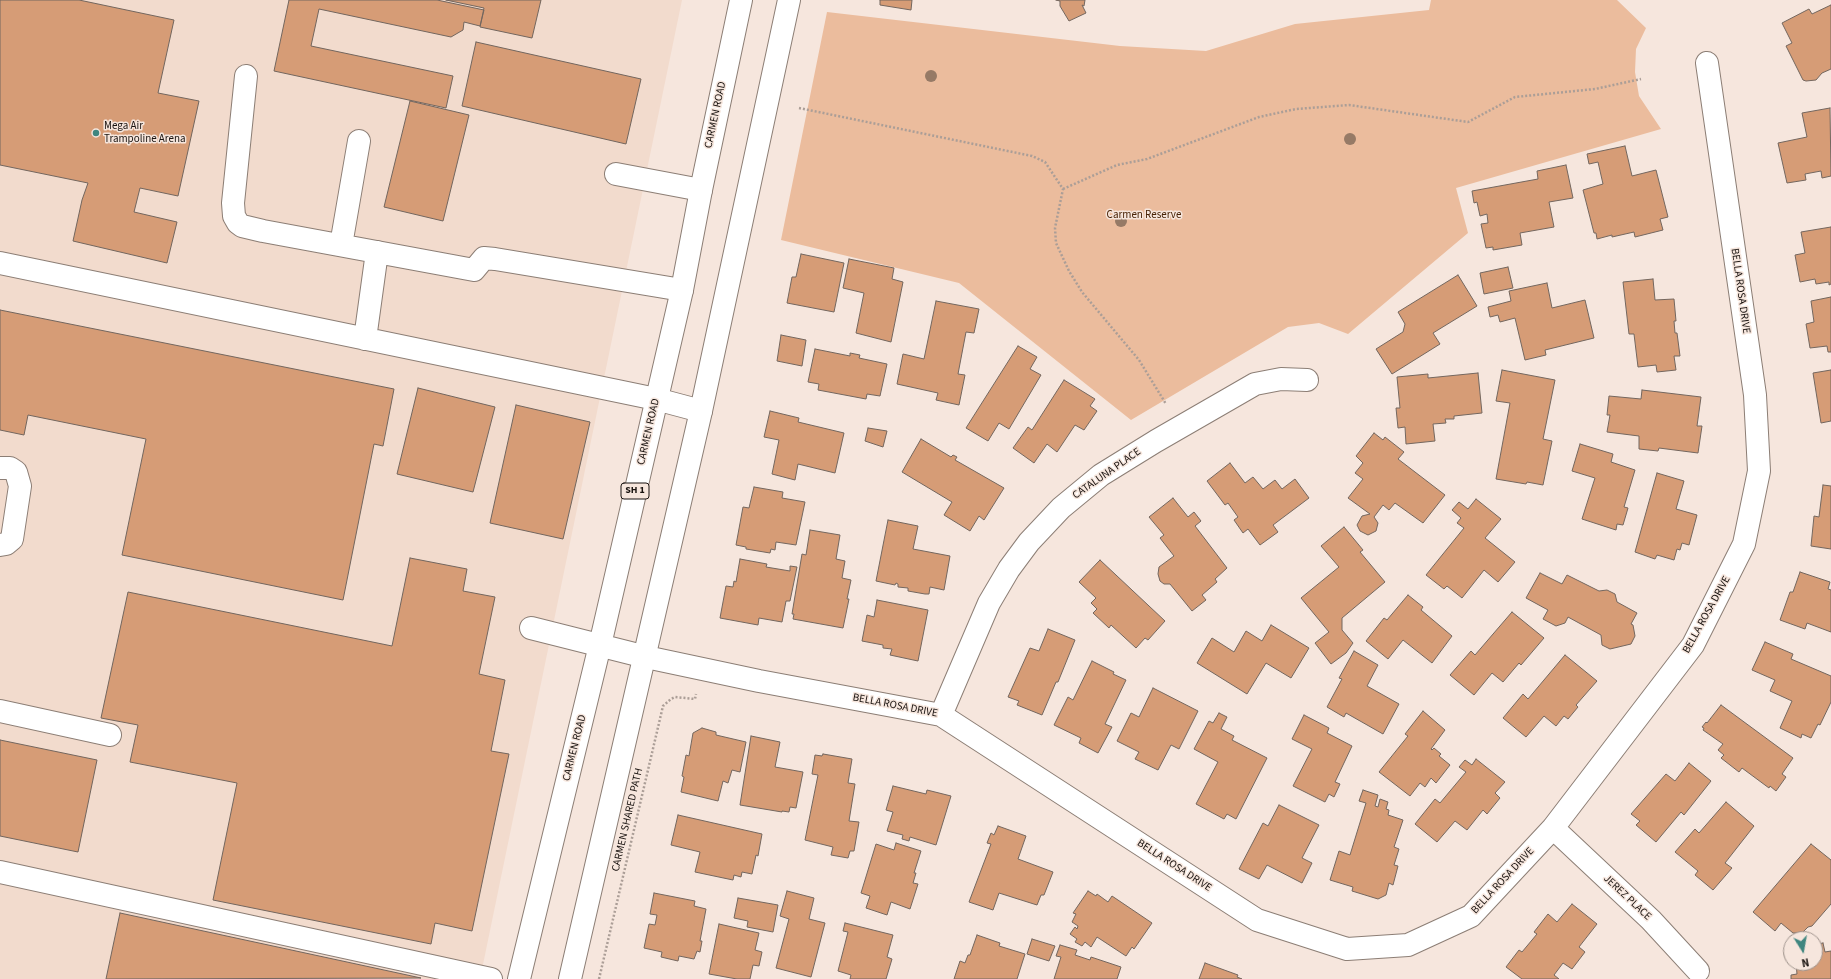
<!DOCTYPE html>
<html>
<head>
<meta charset="utf-8">
<style>
	body { margin:0 }
	#map { position:relative; width:1831px; height:979px; overflow:hidden; background:#f6e6dd; font-family:"Source Sans 3",sans-serif }
	canvas { display:block }
	.north { position:absolute; left:1783px; top:931px; width:40px; height:40px; box-sizing:border-box; background:#f6e6dd; border:1px solid #9e928b; border-radius:50%; rotate:169deg; font-size:11px; font-weight:700; line-height:16px; text-align:center; color:#191310 }
	.north::after { content:''; display:block; margin:auto; width:14px; height:18px; background:#3f867f; clip-path:polygon(50% 0,100% 100%,50% 72%,0 100%) }
</style>
</head>
<body>
<div id="map">
<canvas width="1831" height="979"></canvas>
<div class="north">N</div>
</div>
<script>
const ctx = document.querySelector('canvas').getContext('2d');
ctx.lineJoin = 'round';
function fill(path, color) {
  ctx.fillStyle = color;
  ctx.fill(path, 'evenodd');
}
function shape(rows) {
  const path = new Path2D();
  for (const r of rows) {
    path.moveTo(r[0], r[1]);
    for (let i = 2; i < r.length; i += 2) path.lineTo(r[i], r[i + 1]);
  }
  return path;
}
function strokePath(path, color, width, dash) {
  ctx.strokeStyle = color;
  ctx.lineWidth = width;
  ctx.lineCap = dash ? 'butt' : 'round';
  ctx.setLineDash(dash || []);
  ctx.stroke(path);
}
function label(font, color, halo, rows, align = 'center') {
  ctx.font = font + ' "Source Sans 3",sans-serif';
  ctx.lineWidth = 3;
  ctx.setLineDash([]);
  ctx.textBaseline = 'middle';
  ctx.strokeStyle = halo;
  ctx.fillStyle = color;
  for (const [text, x, y, turn = 0] of rows) {
    ctx.save();
    ctx.translate(x, y);
    ctx.rotate((+turn || 0) * Math.PI / 180);
    ctx.textAlign = isNaN(turn) ? turn : align;
    if (halo) ctx.strokeText(text, 0, 0);
    ctx.fillText(text, 0, 0);
    ctx.restore();
  }
}
fill(shape([
	[0,0,682,0,480,979,0,979]
]), '#f2dbcd');
fill(shape([
	[1431,0,1617,0,1646,28,1636,49,1635,72,1639,96,1661,129,1456,188,1468,233,1348,334,1319,323,1288,327,1131,420,959,283,781,240,827,12,1120,46,1206,51,1295,24,1429,10]
]), '#ebbc9d');
const building = shape([
	[0,0,79,0,174,20,158,93,199,101,178,196,140,188,134,212,177,222,167,263,73,241,82,200,88,183,0,165,0,0],
	[289,0,437,0,484,10,480,26,464,22,463,30,451,37,319,9,311,46,453,76,446,108,274,71,289,0],
	[446,0,541,0,532,38,480,27,484,8,446,0],
	[880,0,912,0,911,10,880,5,880,0],
	[1056,0,1085,0,1084,6,1082,5,1086,13,1069,21,1060,6,1060,1,1056,0],
	[1831,5,1831,69,1822,73,1816,80,1806,81,1803,80,1786,46,1792,43,1782,23,1809,9,1812,14,1831,5],
	[476,42,641,79,626,144,462,106,476,42],
	[410,101,469,115,443,221,384,207,410,101],
	[1830,108,1831,176,1822,178,1821,171,1805,174,1806,180,1787,183,1778,143,1807,137,1802,113,1830,108],
	[1625,146,1632,176,1656,170,1668,217,1660,219,1663,230,1635,237,1634,232,1612,237,1612,235,1597,239,1596,233,1594,233,1583,190,1603,184,1598,162,1589,164,1587,154,1625,146],
	[1566,165,1573,198,1549,202,1554,227,1520,233,1522,245,1493,250,1493,247,1486,248,1481,224,1488,223,1487,214,1480,216,1477,202,1474,203,1472,191,1538,179,1537,171,1566,165],
	[1831,227,1831,284,1829,285,1829,282,1816,284,1815,279,1800,282,1795,255,1805,253,1801,232,1831,227],
	[801,254,844,263,834,312,787,303,792,277,796,277,801,254],
	[849,259,894,268,892,279,903,282,891,342,856,333,864,293,843,288,849,259],
	[1508,267,1513,288,1484,294,1480,273,1508,267],
	[1458,275,1477,306,1433,333,1440,344,1392,374,1376,349,1403,332,1405,324,1398,312,1458,275],
	[1653,279,1655,300,1674,299,1676,321,1674,321,1675,333,1677,333,1680,356,1674,356,1676,370,1657,372,1656,365,1638,367,1634,334,1629,334,1623,282,1653,279],
	[1547,283,1552,308,1585,300,1594,338,1545,350,1546,355,1525,360,1515,318,1500,322,1498,315,1490,317,1488,307,1511,301,1509,291,1547,283],
	[1831,297,1831,352,1828,352,1827,346,1810,348,1806,324,1814,322,1811,301,1831,297],
	[936,301,979,309,974,333,966,332,958,374,965,375,959,405,936,400,938,393,897,384,903,354,924,359,936,301],
	[0,310,394,389,383,446,374,444,343,600,122,555,146,439,28,415,24,435,0,430,0,310],
	[781,335,806,340,802,366,777,361,781,335],
	[1018,346,1037,357,1030,369,1041,375,1009,429,999,423,988,441,966,428,1018,346],
	[815,349,850,356,850,353,860,355,859,358,887,364,880,396,867,394,866,399,818,390,819,384,808,382,815,349],
	[1502,370,1555,380,1543,439,1552,441,1543,485,1527,482,1526,484,1496,479,1510,403,1496,401,1502,370],
	[1831,370,1831,421,1821,423,1813,373,1831,370],
	[1478,373,1482,413,1454,416,1454,419,1445,419,1446,423,1433,424,1435,441,1406,444,1405,427,1398,428,1396,408,1400,408,1397,377,1428,374,1428,378,1478,373],
	[1064,380,1095,399,1090,406,1097,411,1084,430,1075,425,1057,452,1047,444,1034,463,1013,448,1028,427,1032,430,1064,380],
	[418,388,495,407,473,492,397,474,418,388],
	[1642,390,1701,397,1697,426,1702,426,1698,453,1659,448,1658,451,1639,449,1639,436,1607,432,1610,415,1607,415,1609,396,1641,399,1642,390],
	[516,405,590,422,563,539,490,523,516,405],
	[770,411,799,418,798,422,844,433,835,473,798,464,795,480,772,474,779,440,764,437,770,411],
	[868,428,887,431,883,447,865,441,868,428],
	[1374,433,1383,440,1385,437,1404,452,1398,459,1445,495,1423,523,1395,503,1389,510,1383,505,1374,517,1378,523,1376,531,1368,535,1360,531,1357,525,1362,516,1370,514,1348,498,1363,479,1355,473,1363,463,1356,456,1374,433],
	[921,439,951,457,953,455,957,457,955,460,1004,488,984,520,979,516,970,531,944,515,952,502,902,472,921,439],
	[1580,444,1613,454,1611,462,1635,470,1624,507,1628,508,1623,525,1617,524,1616,530,1582,519,1595,478,1572,471,1580,444],
	[1230,463,1245,483,1253,477,1263,489,1275,480,1282,489,1295,479,1309,498,1273,525,1278,532,1260,545,1248,529,1243,533,1234,520,1238,517,1228,503,1225,505,1207,481,1230,463],
	[1657,473,1684,481,1676,509,1697,515,1689,545,1682,543,1680,550,1677,549,1674,560,1657,555,1655,559,1635,552,1657,473],
	[1823,485,1831,486,1831,549,1811,546,1814,516,1819,517,1823,485],
	[754,487,783,492,782,498,805,502,796,545,776,542,775,550,771,549,770,553,746,549,746,547,736,545,743,507,749,508,754,487],
	[1173,498,1188,517,1194,512,1201,521,1195,526,1227,568,1215,579,1217,582,1202,595,1206,600,1192,611,1170,584,1164,584,1160,581,1158,574,1159,567,1174,556,1160,538,1164,535,1149,517,1173,498],
	[1476,499,1501,519,1485,538,1515,562,1498,582,1484,570,1462,598,1447,586,1444,589,1426,575,1464,528,1457,523,1461,518,1452,510,1459,502,1468,509,1476,499],
	[888,520,918,526,913,549,950,556,944,590,930,587,929,594,925,594,908,591,908,588,898,587,898,584,896,583,895,585,876,581,888,520],
	[1344,527,1363,550,1360,552,1385,582,1342,618,1342,630,1353,643,1346,653,1331,664,1315,643,1329,632,1301,598,1339,567,1321,546,1344,527],
	[810,530,840,535,836,559,845,561,842,578,851,580,847,599,849,599,843,628,793,619,794,614,792,614,802,554,806,555,810,530],
	[410,558,467,569,463,591,495,597,479,674,505,680,491,751,509,754,472,931,435,923,431,944,213,900,237,783,130,762,138,725,101,718,128,592,392,646,410,558],
	[740,559,767,564,766,567,790,571,790,566,797,567,790,601,786,601,782,622,759,618,758,625,720,618,726,586,733,587,734,581,736,582,740,559],
	[1100,560,1165,621,1148,640,1145,638,1136,648,1111,625,1109,628,1093,613,1097,609,1091,603,1096,598,1079,582,1100,560],
	[1800,572,1830,582,1828,589,1831,590,1831,632,1807,623,1805,629,1780,620,1790,592,1793,592,1800,572],
	[1540,573,1562,584,1567,575,1599,591,1607,590,1615,594,1617,602,1637,613,1631,624,1633,625,1635,636,1631,644,1610,649,1602,645,1601,635,1568,617,1565,623,1556,626,1543,619,1548,610,1526,598,1540,573],
	[1408,595,1423,607,1421,610,1452,636,1432,663,1403,640,1388,659,1366,641,1384,618,1387,620,1408,595],
	[877,600,928,610,918,661,890,655,892,649,883,648,883,645,862,641,867,615,874,617,877,600],
	[1512,612,1544,638,1521,665,1519,663,1503,682,1492,673,1474,695,1450,675,1471,651,1475,655,1512,612],
	[1271,625,1309,648,1291,678,1266,663,1247,694,1197,663,1212,638,1234,652,1246,631,1262,641,1271,625],
	[1048,629,1075,640,1058,682,1056,682,1042,715,1017,705,1019,701,1008,697,1030,648,1039,651,1048,629],
	[1765,642,1793,654,1791,659,1831,676,1831,702,1820,725,1818,724,1811,738,1802,734,1801,738,1780,728,1792,701,1770,691,1775,680,1752,670,1765,642],
	[1354,651,1378,665,1367,686,1399,704,1383,734,1346,713,1344,717,1327,707,1342,679,1339,678,1354,651],
	[1565,655,1597,681,1576,705,1578,707,1568,719,1564,716,1556,726,1544,716,1526,737,1503,718,1523,694,1528,699,1565,655],
	[1092,661,1114,672,1113,674,1126,680,1105,724,1112,727,1098,753,1079,743,1081,738,1054,725,1068,697,1073,700,1092,661],
	[1153,688,1198,711,1179,749,1171,745,1158,770,1135,759,1139,752,1117,741,1131,713,1139,717,1153,688],
	[1721,705,1793,758,1782,774,1786,777,1776,791,1770,786,1769,788,1742,768,1739,772,1721,758,1724,755,1718,750,1723,744,1703,730,1704,728,1702,727,1706,722,1707,723,1721,705],
	[1423,711,1445,730,1431,749,1432,750,1434,748,1441,754,1439,756,1450,765,1436,783,1431,778,1425,787,1420,783,1410,796,1379,772,1408,736,1405,734,1423,711],
	[1219,713,1227,717,1221,729,1234,736,1232,740,1267,758,1236,819,1227,814,1224,819,1196,804,1218,762,1194,749,1209,721,1213,723,1219,713],
	[1304,715,1329,728,1327,733,1352,746,1335,782,1340,784,1334,797,1329,794,1325,802,1293,786,1312,749,1292,739,1304,715],
	[702,728,716,732,716,735,746,742,740,772,732,770,728,783,723,781,718,801,681,792,684,777,682,776,686,755,689,756,693,733,702,728],
	[751,736,780,742,775,767,803,772,796,808,790,807,789,812,782,811,782,812,740,805,751,736],
	[0,740,97,760,78,852,0,836,0,740],
	[823,754,852,759,848,783,855,784,849,821,859,822,854,851,850,851,848,858,831,855,833,847,805,840,818,775,812,774,815,755,822,756,823,754],
	[1476,759,1505,782,1495,793,1500,798,1487,814,1483,810,1467,830,1455,821,1437,842,1415,824,1435,799,1440,803,1466,772,1459,767,1465,760,1472,765,1476,759],
	[1689,763,1711,781,1684,815,1681,812,1656,842,1636,825,1640,821,1631,814,1666,774,1675,781,1689,763],
	[893,786,926,794,927,790,951,796,936,845,910,837,909,841,902,839,903,835,887,831,893,812,886,810,893,786],
	[1363,790,1378,795,1375,806,1378,807,1380,799,1388,802,1386,809,1389,810,1388,815,1403,820,1394,847,1399,849,1394,865,1398,866,1393,885,1389,883,1386,895,1378,899,1352,891,1353,887,1330,880,1339,851,1350,855,1366,803,1359,801,1363,790],
	[1726,802,1754,826,1725,863,1732,868,1713,890,1695,875,1698,871,1675,852,1695,829,1699,833,1726,802],
	[1279,805,1319,825,1302,858,1312,863,1302,883,1267,865,1259,879,1239,869,1263,823,1268,826,1279,805],
	[678,815,762,834,758,856,756,855,752,874,742,872,741,877,734,875,733,880,695,872,700,852,671,845,678,815],
	[998,826,1026,836,1018,859,1053,872,1044,895,1041,895,1037,905,999,893,993,910,969,902,991,844,987,843,991,833,994,835,998,826],
	[896,843,921,851,914,873,916,873,913,883,918,884,910,909,891,902,887,915,866,908,870,896,861,893,876,844,894,850,896,843],
	[1811,844,1831,860,1831,904,1812,926,1808,927,1802,933,1793,933,1781,923,1775,931,1753,912,1811,844],
	[787,891,814,898,809,919,825,923,811,977,776,968,789,919,780,916,787,891],
	[1088,891,1096,896,1097,894,1108,902,1112,896,1152,923,1134,949,1132,947,1126,956,1097,937,1091,947,1085,942,1082,946,1075,942,1077,939,1070,934,1075,927,1077,929,1078,926,1072,922,1076,914,1073,913,1088,891],
	[654,893,695,901,694,906,706,909,700,941,702,941,700,952,697,951,694,959,679,956,678,961,661,957,662,952,644,948,649,924,655,925,657,915,650,914,654,893],
	[738,898,778,905,773,932,747,927,748,921,734,918,738,898],
	[1572,904,1597,924,1579,947,1585,952,1572,969,1563,963,1554,975,1559,979,1522,979,1506,967,1519,950,1522,952,1537,934,1534,932,1548,914,1557,922,1572,904],
	[120,913,421,978,106,979,120,913],
	[845,923,893,935,887,957,892,959,886,979,850,979,851,975,838,971,848,932,843,931,845,923],
	[719,924,759,933,755,950,762,952,759,966,753,965,750,979,737,979,709,974,719,924],
	[977,935,1000,943,999,946,1025,954,1017,979,954,979,960,961,965,963,968,955,970,955,977,935],
	[1032,939,1055,946,1049,961,1027,954,1032,939],
	[1823,943,1825,952,1831,951,1831,979,1791,979,1791,975,1797,974,1796,963,1815,963,1815,945,1823,943],
	[1060,945,1077,950,1075,955,1090,960,1091,957,1121,967,1117,979,1054,979,1061,957,1056,956,1060,945],
	[1205,963,1238,975,1237,977,1242,979,1199,979,1205,963]
]);
fill(building, '#d69c76');
strokePath(building, '#73665e', 1);
const minor = shape([
	[246,76,233,203,234,216,238,223,242,226,263,231,474,270,484,258,495,259,682,290],
	[616,174,701,190],
	[341,245,359,141],
	[0,263,656,399,701,411],
	[365,339,377,252],
	[0,468,10,468,16,472,20,486,12,539,6,544,0,545],
	[531,628,646,657,759,681,941,715,1257,920,1347,949,1408,945,1471,916,1553,828,1693,645,1744,544,1759,471,1755,395,1707,63],
	[0,711,110,735],
	[941,715,989,603,1009,569,1029,542,1061,508,1101,475,1156,441,1255,384,1281,379,1307,380],
	[1553,828,1651,920,1698,971],
	[0,872,491,979]
]);
const highway = shape([
	[519,979,600,645,682,290,701,190,741,0],
	[570,979,701,411,789,0]
]);
strokePath(minor, '#8c7e75', 24);
strokePath(highway, '#8c7e75', 24);
strokePath(shape([
	[799,108,1032,156,1045,162,1063,189,1055,228,1056,243,1069,271,1082,292,1139,360,1166,404],
	[1063,189,1117,165,1147,159,1259,117,1296,109,1349,105,1468,122,1515,97,1595,89,1641,79],
	[599,979,663,706,671,699,675,697,695,699,696,694]
]), '#ab9e97', 2.5, [2, 2]);
strokePath(minor, '#fff', 22);
strokePath(highway, '#fff', 22);
ctx.fillStyle = '#967a66';
for (const [x, y] of [
	[931,76],
	[1350,139],
	[1121,221]
]) {
  ctx.beginPath();
  ctx.arc(x, y, 6, 0, 2 * Math.PI);
  ctx.fill();
}
for (const [x, y, r, color] of [
	[96,133,4,"#3f867f"]
]) {
  const dot = new Path2D();
  dot.arc(x, y, r, 0, 2 * Math.PI);
  ctx.fillStyle = color;
  ctx.fill(dot);
  strokePath(dot, '#f6e6dd', 1.5);
}
for (const [x, y, w] of [
	[635,491,28]
]) {
  const box = new Path2D();
  box.roundRect(x - w / 2, y - 8, w, 16, 3);
  ctx.fillStyle = '#f6e6dd';
  ctx.fill(box);
  strokePath(box, '#191310', 1);
}
label('bold 10px', '#191310', null, [
	["SH 1",635,491]
]);
label('11px', '#191310', '#f6e6dd', [
	["CARMEN ROAD",716,115,-78],
	["BELLA ROSA DRIVE",1740,291,82],
	["CARMEN ROAD",649,432,-77],
	["CATALUNA PLACE",1107,474,-35],
	["BELLA ROSA DRIVE",1707,615,-61],
	["BELLA ROSA DRIVE",895,706,11],
	["CARMEN ROAD",575,748,-76],
	["CARMEN SHARED PATH",628,820,-77],
	["BELLA ROSA DRIVE",1174,866,33],
	["BELLA ROSA DRIVE",1503,881,-47],
	["JEREZ PLACE",1627,898,43]
]);
label('11px', '#191310', '#f6e6dd', [
	["Mega Air",104,127],
	["Trampoline Arena",104,140]
], 'left');
label('11px', '#482205', '#f6e6dd', [
	["Carmen Reserve",1144,216]
]);
</script>
</body>
</html>
